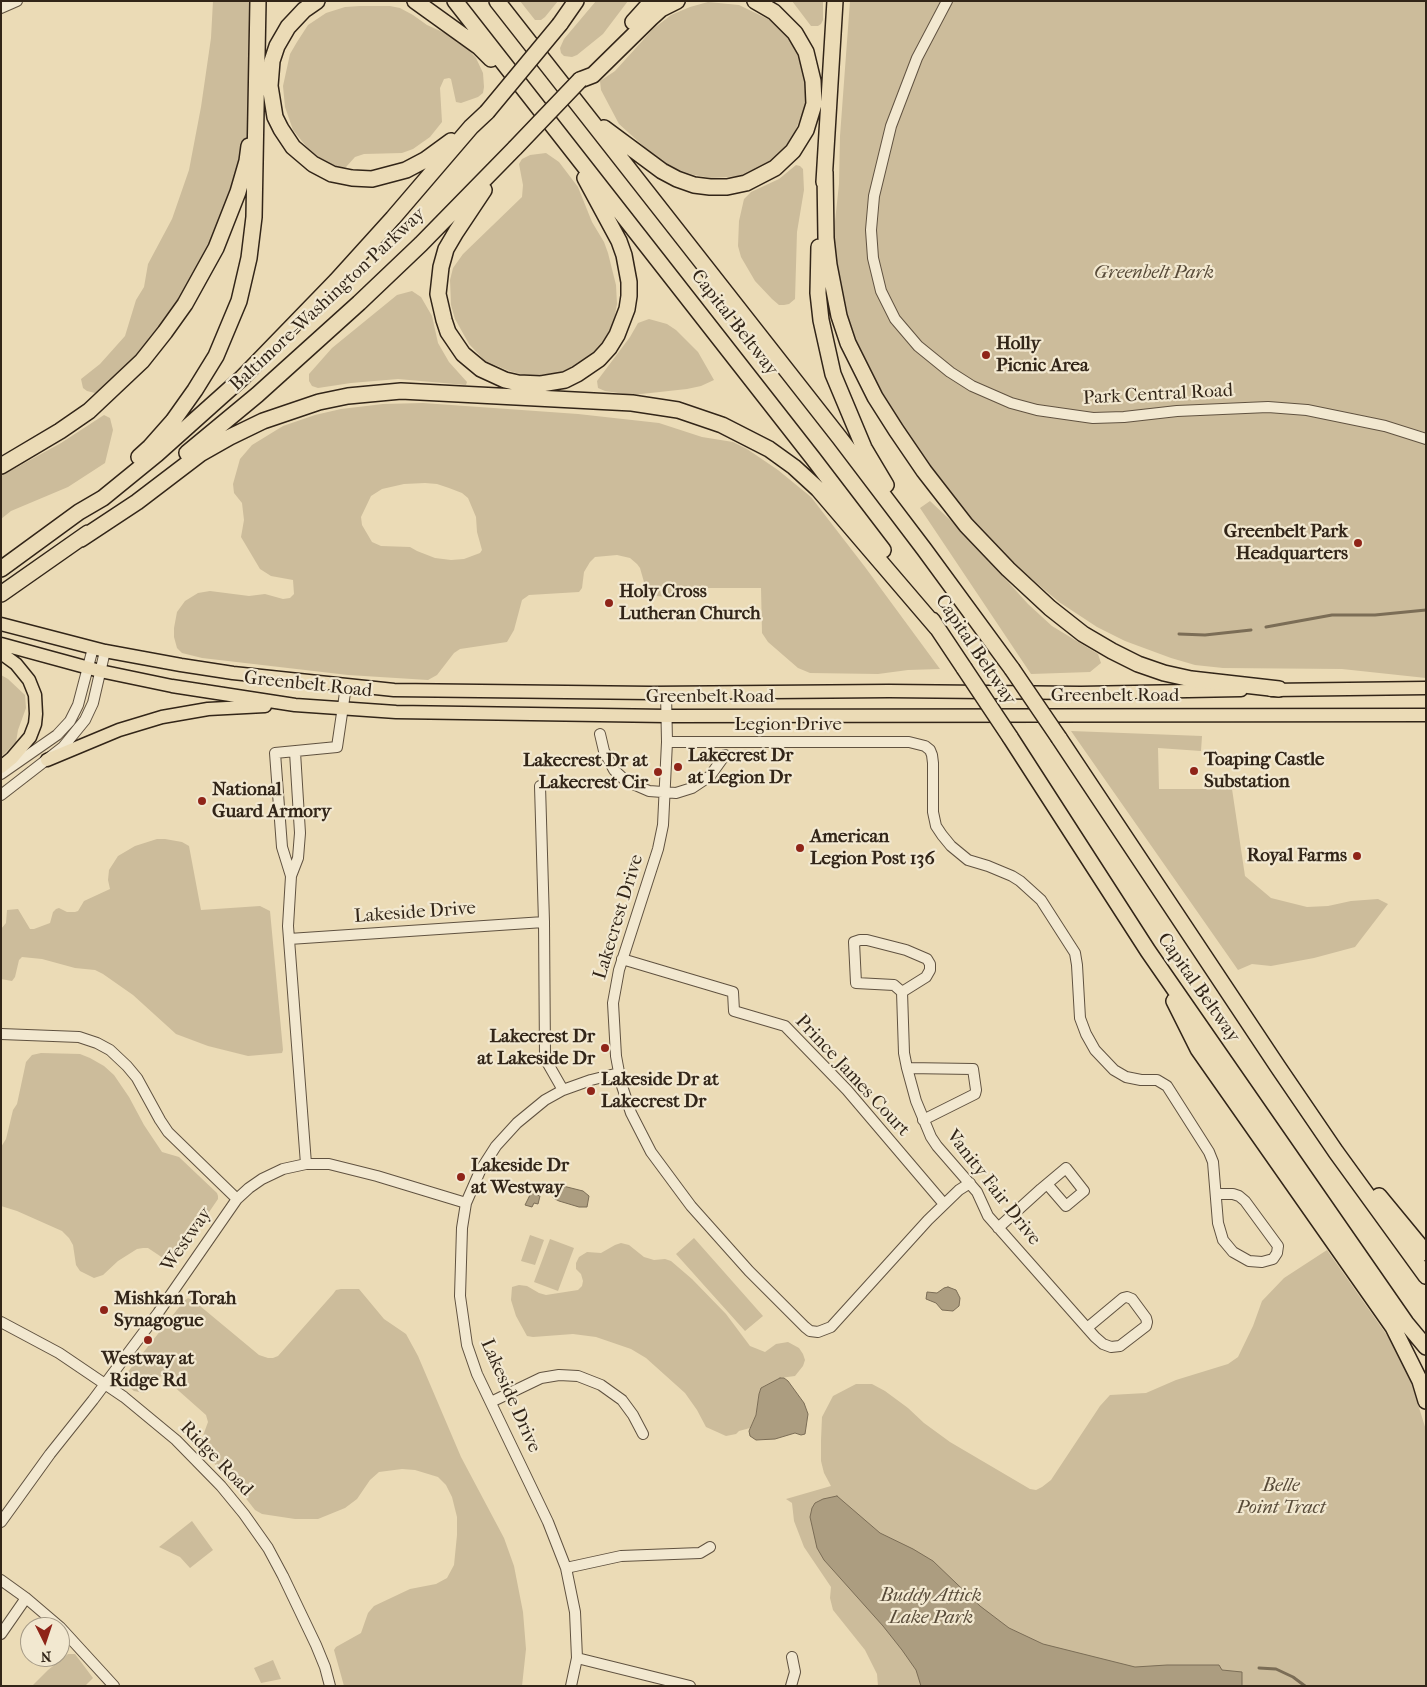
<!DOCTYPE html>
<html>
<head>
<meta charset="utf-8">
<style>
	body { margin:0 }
	#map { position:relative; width:1427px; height:1687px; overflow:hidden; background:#ebdbb6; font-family:"IM FELL French Canon",serif }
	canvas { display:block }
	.frame { position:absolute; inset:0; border:2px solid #322518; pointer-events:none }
	.north { position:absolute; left:20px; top:1617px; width:50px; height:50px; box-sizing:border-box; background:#f2e8d0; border:1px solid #a59a86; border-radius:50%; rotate:176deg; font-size:14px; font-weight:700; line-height:20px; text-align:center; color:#322518 }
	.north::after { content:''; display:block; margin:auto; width:18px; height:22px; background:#8f2418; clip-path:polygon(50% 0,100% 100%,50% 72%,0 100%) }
</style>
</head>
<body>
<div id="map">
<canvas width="1427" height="1687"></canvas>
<div class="frame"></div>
<div class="north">N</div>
</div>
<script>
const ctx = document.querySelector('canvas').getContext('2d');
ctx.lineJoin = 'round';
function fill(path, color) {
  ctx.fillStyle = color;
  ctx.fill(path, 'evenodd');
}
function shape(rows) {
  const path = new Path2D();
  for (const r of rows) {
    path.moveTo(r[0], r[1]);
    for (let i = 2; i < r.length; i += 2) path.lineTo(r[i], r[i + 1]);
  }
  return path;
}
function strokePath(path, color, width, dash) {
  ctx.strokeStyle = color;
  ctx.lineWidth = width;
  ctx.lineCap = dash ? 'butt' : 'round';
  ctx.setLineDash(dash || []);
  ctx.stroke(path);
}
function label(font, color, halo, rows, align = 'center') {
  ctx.font = font + ' "IM FELL French Canon",serif';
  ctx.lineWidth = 4.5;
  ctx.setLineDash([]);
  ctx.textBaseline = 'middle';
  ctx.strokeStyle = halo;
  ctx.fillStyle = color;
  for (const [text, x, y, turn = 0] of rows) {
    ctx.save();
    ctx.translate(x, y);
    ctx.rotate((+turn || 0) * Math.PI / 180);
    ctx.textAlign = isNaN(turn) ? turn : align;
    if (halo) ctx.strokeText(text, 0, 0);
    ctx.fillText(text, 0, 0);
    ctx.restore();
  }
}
fill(shape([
	[213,1,258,1,247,161,238,192,165,332,101,390,95,393,87,391,83,388,81,379,100,364,125,336,136,300,144,287,148,264,172,219,189,170,201,107,211,38],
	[520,1,558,1,545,17,541,20,535,20],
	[596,1,628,1,603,34,577,55,572,57,564,56,561,53,560,48,564,39],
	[792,1,823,1,823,20,821,24,818,26,811,26],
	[850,1,1426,1,1426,678,1342,669,1223,668,1195,665,1171,658,1125,641,1097,627,1059,602,1007,558,973,520,939,479,904,430,872,374,854,338,843,309,835,272,833,240,839,184,840,136],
	[708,2,739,5,772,21,793,42,801,58,807,86,805,107,793,136,782,151,771,162,743,176,711,178,694,175,672,168,660,161,619,124,601,90,600,81,615,71,653,29,671,15,690,7],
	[360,6,390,6,400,8,413,15,427,25,447,34,465,46,476,58,483,73,484,87,483,93,478,97,461,103,456,102,451,79,449,78,444,79,440,88,442,122,430,137,413,149,402,153,364,154,355,157,346,167,341,168,329,164,309,150,293,130,285,107,283,86,290,54,297,42,308,25,326,13,345,7],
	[546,153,559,162,578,187,592,222,604,242,608,253,616,285,617,304,614,320,606,339,591,356,576,366,558,373,528,376,509,371,485,361,469,344,455,319,451,305,450,280,453,268,463,254,522,197,523,185,519,164,522,159,530,155],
	[796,165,800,166,803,169,804,190,797,232,795,299,789,304,784,305,779,305,772,299,755,281,741,257,738,246,739,221,744,199,751,192,779,179],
	[412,291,421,297,432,316,438,343,449,362,467,382,466,385,398,379,351,383,318,388,312,386,309,381,309,374,332,348,397,295],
	[649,319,667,324,676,330,698,352,714,380,701,386,687,389,632,395,605,391,598,388,597,381,630,337,638,323],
	[423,403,578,414,659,423,702,437,733,442,747,449,778,470,811,497,865,567,940,669,908,670,878,674,810,673,798,668,768,642,762,633,761,588,692,588,680,598,656,596,646,589,640,568,637,564,630,558,617,555,595,557,590,562,584,572,582,588,579,592,529,595,522,600,514,630,507,642,460,649,454,653,437,675,428,680,348,675,202,658,182,653,177,648,174,637,174,628,177,612,185,601,198,593,210,591,249,596,265,594,283,599,290,598,294,594,293,580,271,576,260,569,241,537,244,520,242,503,234,493,233,484,240,459,252,445,283,426,315,415,341,409,383,404],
	[425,483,437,484,449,488,462,493,468,498,476,517,477,532,482,550,480,553,464,559,451,560,435,558,417,551,410,547,381,546,372,542,362,525,361,517,371,496,382,489,404,484],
	[104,415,110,418,113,430,105,463,68,487,11,511,1,519,1,476,61,443],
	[930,501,963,532,1028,604,1052,626,1098,654,1101,663,1090,672,1031,674,920,508],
	[1,675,8,679,25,695,26,708,18,730,16,742,1,757],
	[1071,731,1202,736,1201,751,1158,748,1159,789,1232,789,1245,876,1271,898,1307,907,1328,906,1351,901,1378,899,1388,904,1355,947,1314,958,1271,966,1252,964,1238,970],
	[157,839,165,839,182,842,189,846,201,910,260,906,270,911,283,1050,282,1053,248,1056,208,1046,176,1034,133,995,103,974,95,970,75,968,42,959,22,957,19,960,15,977,12,981,1,979,1,929,6,923,7,910,18,909,30,929,34,929,50,923,53,912,56,909,59,908,67,912,75,912,78,911,84,901,110,889,108,880,109,870,118,856,135,846],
	[41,1053,80,1054,90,1058,104,1066,114,1075,129,1097,144,1125,162,1152,179,1157,217,1193,218,1196,218,1199,177,1259,172,1261,166,1260,148,1248,143,1248,137,1249,118,1261,103,1275,94,1278,80,1271,76,1265,73,1245,69,1238,62,1231,17,1211,1,1206,1,1147,6,1139,13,1110,17,1104,26,1062,32,1055],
	[530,1235,544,1240,535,1265,521,1261],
	[694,1238,763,1316,745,1331,676,1254],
	[550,1239,574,1248,558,1291,534,1282],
	[621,1243,629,1245,644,1257,654,1260,665,1259,671,1261,692,1279,726,1314,750,1346,765,1352,776,1344,788,1342,799,1348,803,1354,805,1360,803,1366,795,1376,780,1378,761,1388,759,1394,756,1415,750,1428,739,1431,736,1434,726,1436,706,1427,697,1410,685,1393,646,1358,631,1349,596,1337,573,1334,533,1337,527,1336,516,1316,511,1300,512,1287,519,1285,527,1286,539,1293,546,1295,578,1290,582,1286,583,1281,581,1274,576,1269,576,1263,579,1257,587,1252,601,1253,615,1245],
	[1327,1250,1391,1341,1400,1357,1412,1385,1426,1430,1426,1686,878,1686,877,1674,865,1650,833,1610,830,1598,831,1587,804,1547,794,1521,792,1503,786,1499,831,1486,824,1473,821,1461,821,1440,822,1417,833,1396,856,1384,872,1384,885,1391,908,1408,924,1423,950,1442,1030,1489,1036,1490,1042,1487,1051,1480,1100,1406,1110,1395,1146,1393,1176,1380,1228,1364,1238,1357,1253,1326,1262,1301,1284,1278],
	[341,1289,359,1289,384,1319,406,1334,418,1356,461,1457,504,1538,514,1566,523,1612,526,1649,522,1686,344,1686,334,1650,336,1647,361,1633,368,1613,374,1606,410,1589,436,1584,447,1578,454,1565,457,1535,457,1517,452,1497,446,1485,438,1477,415,1470,402,1469,379,1472,370,1480,357,1499,345,1508,318,1519,295,1519,262,1514,255,1510,237,1487,202,1451,200,1444,208,1422,206,1415,162,1376,155,1379,144,1393,134,1391,128,1386,127,1373,184,1301,188,1298,194,1301,259,1355,268,1358,273,1358,278,1356,333,1294,336,1290],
	[192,1521,213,1550,190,1568,180,1557,159,1547],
	[68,1654,75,1654,93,1678,85,1686,32,1686,48,1670],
	[273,1660,281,1679,261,1683,254,1668]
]), '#ccbc9b');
const water = shape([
	[556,1186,563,1186,583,1191,589,1196,587,1207,579,1207,559,1201,553,1198,556,1186],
	[531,1193,540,1196,538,1204,534,1203,532,1207,525,1205,531,1193],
	[948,1287,956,1290,960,1298,959,1306,953,1311,942,1310,936,1303,926,1299,927,1292,937,1293,944,1288,948,1287],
	[780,1378,784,1378,788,1381,804,1403,808,1414,805,1434,801,1435,795,1433,775,1439,756,1440,750,1436,749,1431,756,1415,759,1394,761,1388,780,1378],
	[837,1496,880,1533,913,1549,933,1561,980,1606,1009,1628,1043,1644,1135,1667,1167,1665,1219,1665,1222,1670,1242,1672,1242,1686,921,1686,916,1670,902,1650,883,1626,824,1560,817,1548,810,1517,812,1508,815,1503,823,1499,837,1496]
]);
fill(water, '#ac9d80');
strokePath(water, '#7b6d56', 1);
strokePath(shape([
	[1266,627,1332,615,1375,615,1426,610],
	[1179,634,1205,635,1251,630],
	[1259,1668,1276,1669,1293,1677,1305,1686]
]), '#7b6d56', 3);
const minor = shape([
	[947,1,917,58,891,126,874,196,871,230,873,258,881,291,895,319,918,346,950,372,972,386,1011,403,1037,410,1093,418,1124,417,1177,411,1268,407,1307,410,1385,426,1426,439],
	[1,8,17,1],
	[666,693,667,742,663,825,658,849,619,970,613,1003,616,1056,621,1083,631,1113,651,1152,691,1206,749,1271,805,1327,810,1331,818,1332,831,1327,928,1220,959,1190,970,1183],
	[600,734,604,751,614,770,626,781,649,791,676,793,692,788,710,776,725,755],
	[667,742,909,742,925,746,930,750,932,755,933,763,933,812,936,826,942,835,951,846,968,860,988,866,1012,876,1020,881,1041,900,1075,953,1077,965,1080,1018,1086,1034,1095,1050,1114,1070,1126,1077,1141,1080,1157,1080,1167,1086,1209,1152,1213,1162,1218,1223,1223,1240,1233,1252,1249,1261,1262,1262,1273,1259,1277,1253,1278,1246,1245,1201,1239,1196,1233,1194,1217,1194],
	[295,752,300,833,298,858,291,876,288,926,306,1164],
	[1,774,57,735,70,721,78,705,93,648],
	[540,786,544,922,545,1056,547,1062,563,1090],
	[1,795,63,747,85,720,93,703,105,651],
	[291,876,282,847,275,753,337,747,346,686],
	[289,939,544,922],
	[622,959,733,992,734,1011,785,1026,847,1090,944,1204],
	[902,992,894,985,856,983,854,942,860,940,867,940,906,950,927,959,930,964,930,970,926,977,902,992,904,1053,907,1068,916,1101,931,1137,937,1146,977,1192,988,1216,1095,1337,1103,1344,1111,1347,1120,1346,1146,1326,1147,1322,1146,1318,1132,1299,1127,1297,1123,1298,1087,1328],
	[1,1034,79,1037,97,1043,110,1050,127,1066,137,1078,160,1120,168,1132,237,1199],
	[907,1068,973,1069,976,1090,975,1094,923,1120],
	[998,1228,1041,1189,1066,1168,1084,1191,1066,1206,1047,1184],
	[1,1322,59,1353,124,1397,176,1440,221,1486,244,1514,268,1548,283,1576,316,1645,325,1667,330,1686],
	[491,1402,541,1378,559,1375,578,1376,601,1385,622,1400,633,1415,643,1434],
	[1,1522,50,1454,93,1400,158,1313,237,1199,249,1188,262,1179,283,1169,306,1164,329,1164,377,1176,466,1203],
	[566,1568,621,1556,700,1553,710,1547],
	[1,1580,26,1598,60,1627],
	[60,1627,114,1686],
	[1,1634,26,1598],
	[577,1658,690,1686],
	[571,1686,577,1658,575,1612,566,1568,548,1522,477,1374,467,1345,460,1296,462,1228,466,1203,480,1171,496,1146,517,1123,545,1100,563,1090,591,1080,619,1073],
	[791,1686,795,1672,792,1657]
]);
const major = shape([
	[1,624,105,651,181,665,233,673,394,690,652,693,889,691,1081,693,1241,690],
	[1,644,100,671,172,686,295,705,396,712,667,716,1426,715],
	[1,653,16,664,29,680,35,695,36,714,35,724,30,737,12,758,1,767],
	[1271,690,1426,688],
	[47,760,119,730,162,717,208,709,265,706]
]);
const highway = shape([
	[317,1,304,10,288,27,277,46,272,61,270,86,275,117,281,129,293,147,313,164,332,174,352,178,372,179,406,170,425,160,451,141],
	[415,1,479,47,491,59],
	[455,1,812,457,883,550],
	[497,1,839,437,924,549,1012,669],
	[633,22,652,1],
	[560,24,576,1],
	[580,80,593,75,651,18,661,9,677,1],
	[604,128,662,171,677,179,694,185,710,187,727,187,746,183,775,168,793,151,806,130,814,104,813,81,806,52,795,33,774,12,755,1],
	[825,172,826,238,829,265,839,316,848,343,875,397,896,430,924,471,966,525,1008,569,1050,608,1083,634,1112,651,1138,664,1164,673,1191,679,1279,689],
	[824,182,835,1],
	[484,190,456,232,446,249,441,267,438,294,444,320,448,332,463,354,481,369,505,380,518,383,541,384,565,380,577,374,599,359,609,348,617,335,627,309,629,296,629,282,624,255,619,241,585,178],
	[819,247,818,293,821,320,833,374,864,448,886,485],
	[187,453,257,395,359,303,421,244,515,148],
	[139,457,150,447,173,421,195,390,216,356,239,301,249,258,254,217,258,1],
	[1,466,60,431,89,411,142,361,165,332,185,304,216,248,238,192,247,161,249,146],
	[81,539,137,502,200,454,230,437,263,421,319,402,348,396,401,391,632,403,678,410,722,425,769,449,794,467,818,489,937,628],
	[1,569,79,512,103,498,157,454,242,378,336,281,393,218,471,127,487,112],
	[1,594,88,533],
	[932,620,964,668],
	[1010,737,1148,951,1406,1323,1426,1347],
	[1059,738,1278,1067,1336,1152,1426,1276],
	[1174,1001,1198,1049,1393,1327,1420,1381,1426,1401],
	[1379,1196,1426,1253]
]);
strokePath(minor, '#605240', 12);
strokePath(major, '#322518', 15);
strokePath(highway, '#322518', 18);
strokePath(minor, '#f2e8d0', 10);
strokePath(major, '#ebdbb6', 12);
strokePath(highway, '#ebdbb6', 15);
const highwayBridge = shape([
	[487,112,560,24],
	[515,148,580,80],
	[964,668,1010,737],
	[1012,669,1059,738]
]);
strokePath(highwayBridge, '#322518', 18, []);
strokePath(highwayBridge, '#ebdbb6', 15);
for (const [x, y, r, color] of [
	[986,355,5,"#8f2418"],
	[1358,543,5,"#8f2418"],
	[609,603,5,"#8f2418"],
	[678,767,5,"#8f2418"],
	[1194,771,5,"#8f2418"],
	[658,772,5,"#8f2418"],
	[202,801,5,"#8f2418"],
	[800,848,5,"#8f2418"],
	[1357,856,5,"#8f2418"],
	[605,1048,5,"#8f2418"],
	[591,1091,5,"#8f2418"],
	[461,1177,5,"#8f2418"],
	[104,1310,5,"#8f2418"],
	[148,1340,5,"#8f2418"]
]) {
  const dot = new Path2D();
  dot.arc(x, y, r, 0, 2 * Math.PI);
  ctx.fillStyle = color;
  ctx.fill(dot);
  strokePath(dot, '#f2e8d0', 2);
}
label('italic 19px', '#584b39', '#f2e8d0', [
	["Greenbelt Park",1154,273],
	["Belle",1281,1486],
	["Point Tract",1281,1508],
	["Buddy Attick",931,1596],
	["Lake Park",931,1618]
]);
label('19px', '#322518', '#f2e8d0', [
	["Baltimore-Washington Parkway",328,300,-43],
	["Capital Beltway",734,323,52],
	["Park Central Road",1158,395,-3],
	["Capital Beltway",975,650,56],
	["Greenbelt Road",308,685,6],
	["Greenbelt Road",1115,696],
	["Greenbelt Road",710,697],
	["Legion Drive",788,725],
	["Lakeside Drive",415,913,-4],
	["Lakecrest Drive",619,917,-73],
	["Capital Beltway",1198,988,55],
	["Prince James Court",852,1076,47],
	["Vanity Fair Drive",993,1188,52],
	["Westway",187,1240,-55],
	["Lakeside Drive",510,1396,66],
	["Ridge Road",216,1459,46]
]);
label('bold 19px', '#322518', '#f2e8d0', [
	["Holly",996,344],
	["Picnic Area",996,366],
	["Greenbelt Park",1348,532,"right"],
	["Headquarters",1348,554,"right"],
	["Holy Cross",619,592],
	["Lutheran Church",619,614],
	["Lakecrest Dr",688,756],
	["at Legion Dr",688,778],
	["Toaping Castle",1204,760],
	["Substation",1204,782],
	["Lakecrest Dr at",648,761,"right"],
	["Lakecrest Cir",648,783,"right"],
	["National",212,790],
	["Guard Armory",212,812],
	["American",810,837],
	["Legion Post 136",810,859],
	["Royal Farms",1347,856,"right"],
	["Lakecrest Dr",595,1037,"right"],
	["at Lakeside Dr",595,1059,"right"],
	["Lakeside Dr at",601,1080],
	["Lakecrest Dr",601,1102],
	["Lakeside Dr",471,1166],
	["at Westway",471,1188],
	["Mishkan Torah",114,1299],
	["Synagogue",114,1321],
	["Westway at",148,1359,"center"],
	["Ridge Rd",148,1381,"center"]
], 'left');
</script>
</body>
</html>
